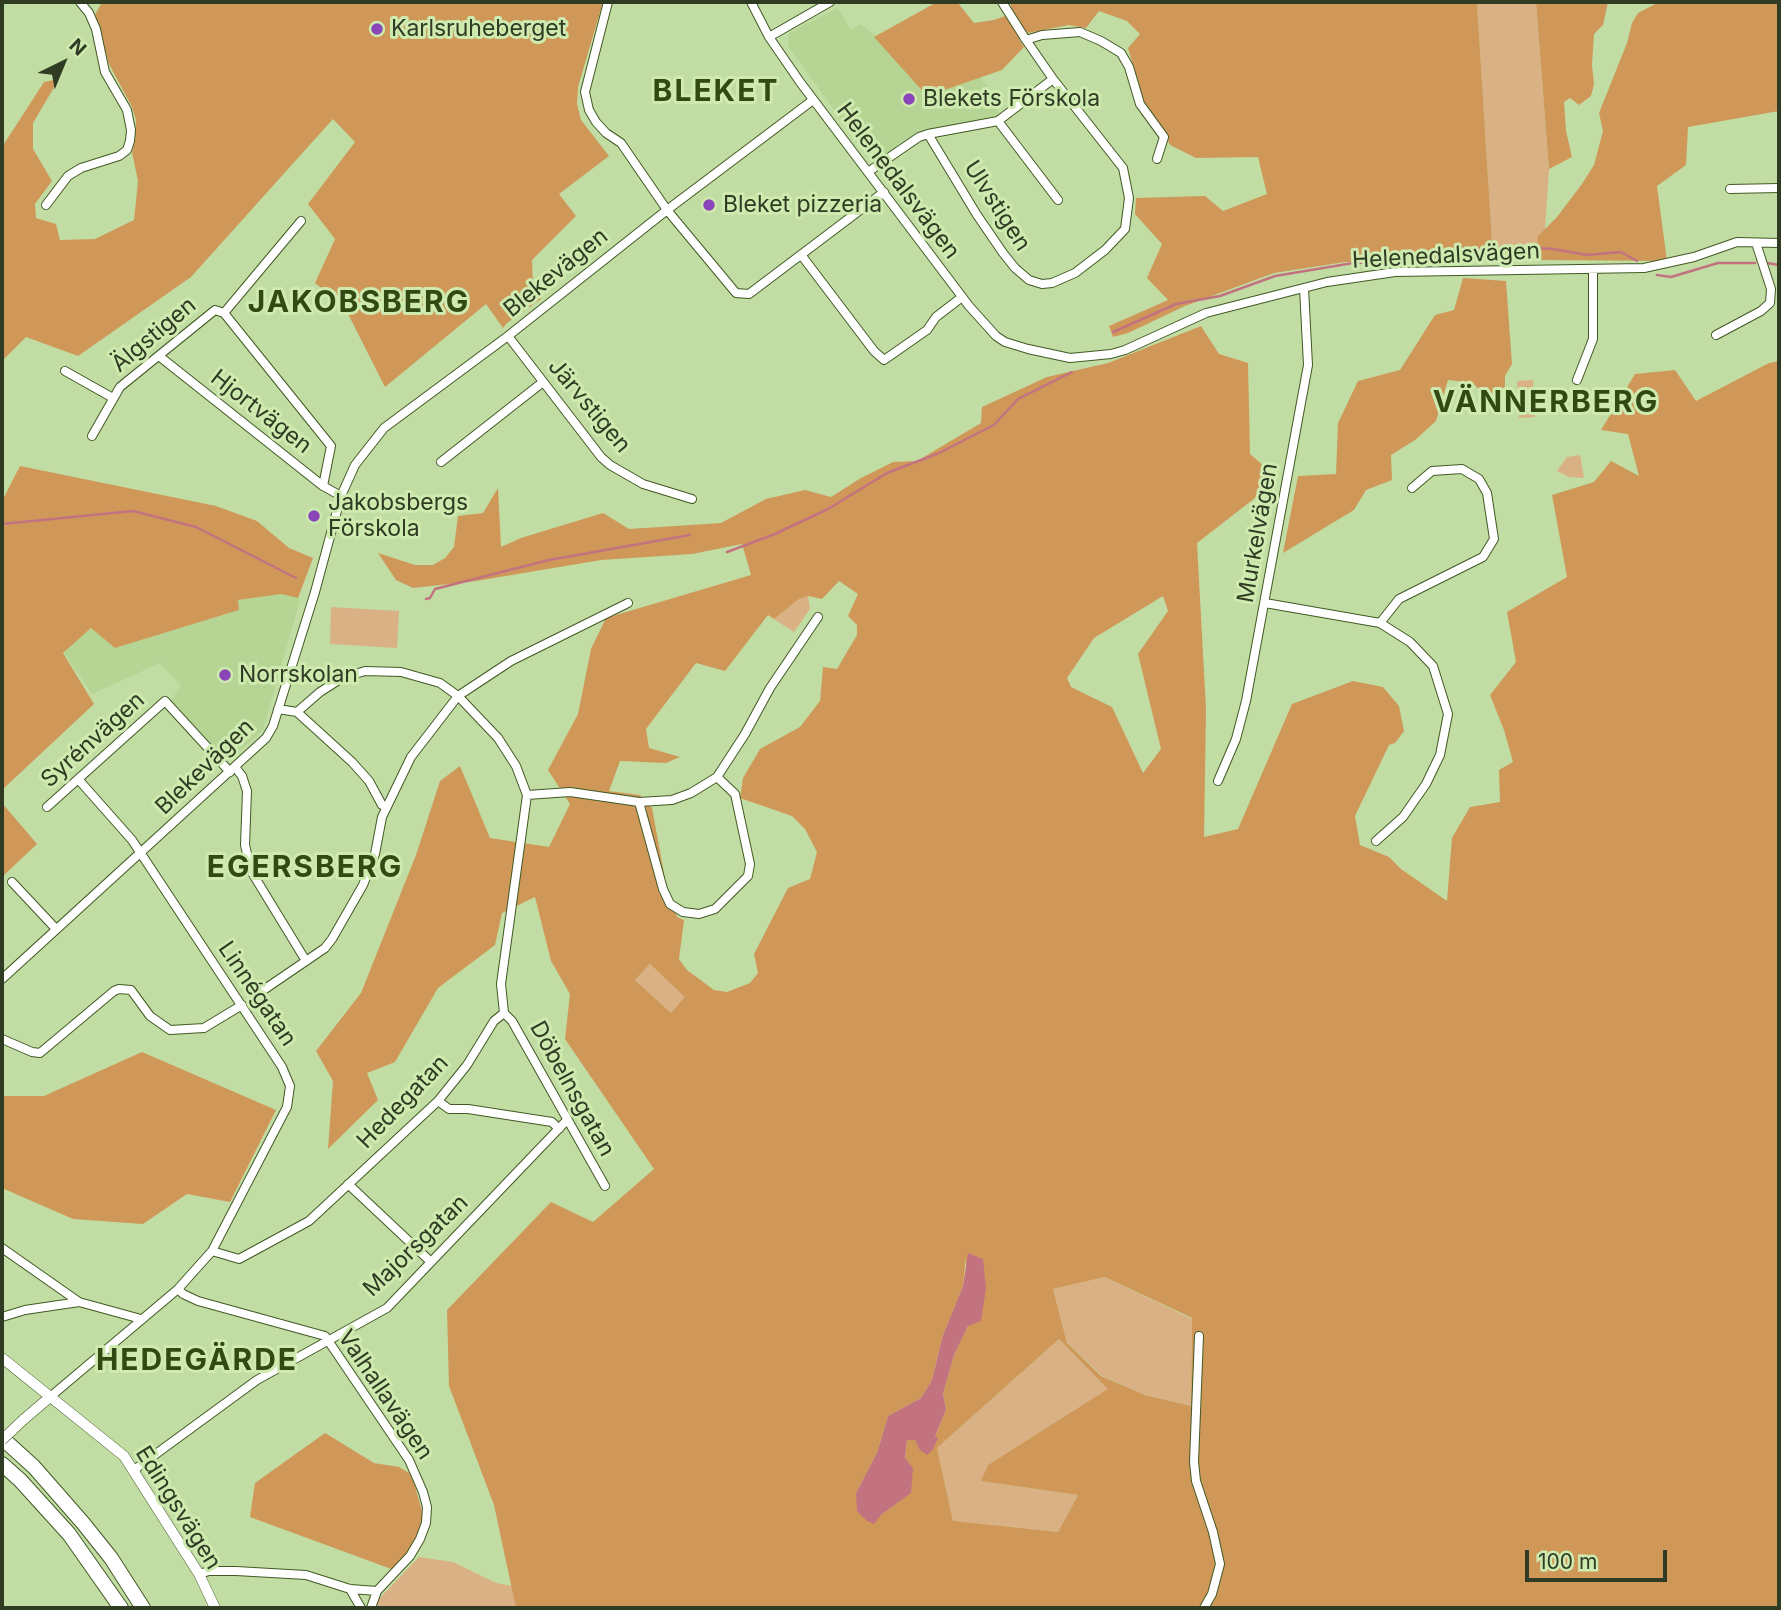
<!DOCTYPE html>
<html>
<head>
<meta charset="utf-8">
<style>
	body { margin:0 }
	#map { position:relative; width:1781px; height:1610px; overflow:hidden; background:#c1dda3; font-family:Inter,sans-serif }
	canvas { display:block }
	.frame { position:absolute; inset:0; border:4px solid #303b24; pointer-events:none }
	.north { position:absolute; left:28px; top:28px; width:70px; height:70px; -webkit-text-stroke:5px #ceeaaf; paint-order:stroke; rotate:43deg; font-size:19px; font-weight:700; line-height:28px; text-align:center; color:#303b24 }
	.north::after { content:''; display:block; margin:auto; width:24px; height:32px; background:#303b24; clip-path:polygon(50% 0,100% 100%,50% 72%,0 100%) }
	.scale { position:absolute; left:1525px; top:1550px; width:142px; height:32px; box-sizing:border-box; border:4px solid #303b24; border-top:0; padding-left:9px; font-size:21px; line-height:24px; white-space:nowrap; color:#303b24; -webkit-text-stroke:5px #ceeaaf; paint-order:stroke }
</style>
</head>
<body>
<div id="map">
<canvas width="1781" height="1610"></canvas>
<div class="frame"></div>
<div class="north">N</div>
<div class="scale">100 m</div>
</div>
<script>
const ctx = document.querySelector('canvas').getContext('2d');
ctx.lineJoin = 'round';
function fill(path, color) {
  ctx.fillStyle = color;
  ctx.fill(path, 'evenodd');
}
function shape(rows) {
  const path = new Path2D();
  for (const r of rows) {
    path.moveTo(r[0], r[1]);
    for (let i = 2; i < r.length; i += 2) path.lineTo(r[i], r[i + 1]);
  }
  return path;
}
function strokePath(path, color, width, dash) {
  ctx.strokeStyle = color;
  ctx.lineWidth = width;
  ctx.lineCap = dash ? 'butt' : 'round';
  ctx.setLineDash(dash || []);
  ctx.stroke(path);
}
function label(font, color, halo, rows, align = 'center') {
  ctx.font = font + ' Inter,sans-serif';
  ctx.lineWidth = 6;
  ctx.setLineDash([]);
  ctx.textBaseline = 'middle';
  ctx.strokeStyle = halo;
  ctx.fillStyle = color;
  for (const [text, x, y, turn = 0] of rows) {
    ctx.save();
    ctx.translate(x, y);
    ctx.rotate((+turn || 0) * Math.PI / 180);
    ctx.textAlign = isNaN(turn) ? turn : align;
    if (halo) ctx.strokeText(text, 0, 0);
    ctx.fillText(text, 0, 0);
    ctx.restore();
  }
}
fill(shape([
	[838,8,851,30,861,24,914,68,981,75,1000,116,987,124,917,132,879,159,869,158,788,46,789,33],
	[281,594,298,598,300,600,263,730,228,761,171,700,181,686,160,663,92,694,63,652,92,628,115,648,239,610,238,600]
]), '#b6d594');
fill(shape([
	[1477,2,1536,2,1549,169,1545,230,1537,237,1539,260,1517,260,1493,257],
	[1533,380,1535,417,1519,418,1517,381],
	[1580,455,1584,478,1569,477,1557,471,1567,457],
	[808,596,810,609,794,632,774,619,799,599],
	[331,607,399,611,397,648,330,644],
	[650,964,686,997,671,1013,635,980],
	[1105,1277,1192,1319,1191,1406,1145,1395,1102,1376,1067,1343,1053,1289],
	[1059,1339,1109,1389,988,1465,982,1481,1078,1495,1058,1532,953,1522,937,1448],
	[419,1557,453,1562,496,1583,513,1586,516,1608,377,1608,377,1601]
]), '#dab184');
fill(shape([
	[102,2,603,2,578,87,577,104,581,120,609,156,559,194,576,216,532,260,533,286,541,299,507,323,503,328,486,304,385,387,344,306,315,283,335,239,308,204,355,142,333,119,191,277,78,356,26,337,2,361,2,147,44,82,59,79,33,123,33,149,52,181,35,204,36,218,56,224,60,240,95,239,134,220,138,181,132,152,135,141,136,120,132,107,109,64,95,15],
	[937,2,957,2,974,23,994,20,1013,13,1010,2,1477,2,1493,257,1345,262,1274,273,1185,306,1128,333,1113,337,1109,326,1168,300,1147,278,1162,244,1135,214,1136,198,1205,196,1223,211,1267,194,1258,157,1196,158,1170,145,1162,127,1150,113,1142,98,1128,48,1140,34,1127,21,1099,11,1086,28,1069,25,1028,33,1019,39,1024,47,1002,70,927,96,874,37],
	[1536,2,1608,2,1603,25,1594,34,1592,65,1594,84,1591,96,1579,105,1570,98,1564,102,1566,131,1572,157,1549,169],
	[1659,2,1779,2,1779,111,1688,127,1686,165,1657,186,1667,261,1539,260,1537,237,1557,217,1582,184,1594,165,1603,131,1599,113,1627,43,1632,23,1638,13],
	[1463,278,1506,281,1512,364,1505,376,1505,396,1491,399,1472,383,1448,380,1436,421,1415,440,1391,455,1392,480,1366,490,1354,510,1283,553,1298,476,1336,474,1338,423,1358,381,1400,370,1435,315,1454,310],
	[1201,326,1219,354,1248,363,1250,454,1271,472,1255,498,1197,543,1206,709,1204,837,1238,829,1292,704,1353,681,1383,687,1399,706,1404,731,1395,743,1389,745,1355,816,1360,845,1389,857,1401,869,1447,901,1452,838,1470,807,1500,802,1499,770,1513,762,1504,730,1490,695,1516,662,1507,612,1567,577,1552,495,1594,482,1611,461,1639,476,1628,434,1601,430,1635,374,1675,370,1696,401,1769,363,1779,361,1779,1608,516,1608,494,1505,449,1386,447,1310,551,1202,593,1222,654,1169,565,1039,570,994,551,961,535,897,502,913,495,945,438,988,395,1062,367,1073,378,1100,328,1149,333,1081,316,1051,361,993,416,855,440,781,460,766,490,838,549,847,570,804,548,770,578,714,591,649,606,618,751,575,742,544,692,554,601,560,476,581,413,588,396,580,378,553,415,565,433,565,445,558,454,547,458,516,483,513,498,488,501,547,521,538,603,513,629,529,721,523,766,499,805,490,831,497,861,478,893,462,917,461,981,423,982,407,1047,377,1108,363],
	[839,581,858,594,848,616,857,625,857,635,837,669,823,667,820,701,800,727,760,749,743,778,740,798,792,816,805,829,817,852,810,879,788,888,754,954,758,973,750,983,727,992,714,990,687,970,679,959,684,920,677,917,666,884,652,808,640,795,609,791,620,761,666,763,680,757,649,748,646,729,696,663,725,671,768,615,774,619,799,599,808,596,822,599],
	[1163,596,1168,611,1138,654,1161,749,1143,773,1112,707,1071,687,1067,678,1094,638],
	[650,964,685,997,671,1013,635,980],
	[966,1257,968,1326,954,1355,943,1394,946,1410,935,1436,919,1449,915,1439,907,1439,901,1500,881,1515,856,1493,877,1453,888,1416,921,1398,932,1380,943,1335,963,1286],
	[1105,1277,1192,1318,1191,1406,1145,1395,1101,1376,1067,1343,1053,1289],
	[1059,1339,1108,1389,988,1465,981,1481,1078,1495,1058,1532,953,1521,937,1448],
	[20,466,216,506,257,521,289,548,313,558,298,598,281,594,238,600,239,610,115,648,91,628,63,653,94,704,2,790,2,501],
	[2,803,37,844,2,877],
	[142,1052,276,1110,230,1202,187,1194,143,1224,73,1219,2,1188,2,1096,44,1096],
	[325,1433,374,1463,399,1467,409,1473,414,1483,422,1511,422,1524,417,1539,394,1570,250,1517,255,1483]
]), '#cf9859');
fill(shape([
	[968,1253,983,1259,986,1288,981,1321,968,1326,954,1355,943,1394,946,1410,935,1436,938,1438,933,1449,927,1455,919,1449,915,1440,907,1440,905,1458,913,1468,911,1493,881,1515,874,1524,867,1521,857,1511,856,1493,877,1453,888,1416,921,1398,932,1380,943,1335,963,1286]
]), '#c37280');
strokePath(shape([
	[1521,247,1553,249,1587,255,1621,252,1637,261],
	[1767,263,1779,265],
	[1657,275,1671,277,1718,263,1755,263],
	[1113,332,1176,304,1220,296,1275,276,1353,263,1434,260,1461,248,1506,250],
	[2,524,133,511,196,527,296,578],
	[727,552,775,534,828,509,887,473,937,454,994,425,1018,399,1072,372],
	[426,599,430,598,435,589,549,560,690,535]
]), '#c37280', 2.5);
const minor = shape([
	[608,2,585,92,589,110,596,122,606,133,621,143,667,210,736,293,749,294,884,192],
	[751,2,769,37,800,82,969,306,996,336,1005,342,1028,349,1070,358,1111,354,1125,350,1206,313,1327,282,1395,272,1644,268,1694,257,1737,242,1779,243],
	[769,37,830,2],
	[1026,40,1042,35,1080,32,1101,41,1121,53,1129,67,1140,104,1164,137,1157,159],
	[998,121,1058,200],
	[928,134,998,121,1053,79],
	[868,172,919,137,928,134,977,215,1003,253,1015,268,1029,280,1042,284,1052,283,1075,273,1105,250,1125,229,1129,198,1123,168,1053,79,1026,40,1002,2],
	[1730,189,1779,188],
	[46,205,68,176,81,168,119,156,127,150,130,141,131,130,127,110,105,72,96,29,89,13,80,2],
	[802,256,874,351,884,360,927,330,936,317,962,297],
	[224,313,331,446,323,486],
	[224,313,301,221],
	[1716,335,1761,311,1770,303,1771,289,1756,243],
	[508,336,601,457,610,465,643,484,692,499],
	[159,356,323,486,341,496],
	[65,371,113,398],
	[1577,380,1593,339,1593,271],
	[92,436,120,387,215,310,224,313],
	[441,462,543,382],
	[1265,603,1380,623,1410,642,1433,666,1448,714,1440,755,1426,784,1403,817,1376,841],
	[1380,623,1399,599,1483,557,1494,539,1487,493,1479,479,1462,469,1432,471,1412,488],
	[297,712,352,762,369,781,382,805,386,807],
	[235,767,242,776,247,791,245,845,251,871,306,961],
	[1218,781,1236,739,1246,701,1308,365,1304,288],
	[527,795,570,792,639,802,672,800,691,793,717,777,745,734,770,688,818,617],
	[639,802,663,889,670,904,683,912,699,914,715,909,748,876,750,864,735,794,717,777],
	[47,807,165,701,230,772],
	[12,882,56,929],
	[2,979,266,738,273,726,315,592,341,496,355,465,384,428,508,336,667,210,813,100],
	[262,991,325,948,332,939,363,885,375,854,382,817,411,757,458,696,511,661,628,603],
	[504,1013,512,1021,605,1186],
	[2,1039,32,1052,40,1053,114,991,119,989,131,990,150,1016,170,1030,204,1028,242,1005],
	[438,1101,449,1109,468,1109,552,1122,559,1129],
	[348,1184,431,1262],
	[2,1248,79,1302,141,1319],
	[212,1251,239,1259,309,1221,438,1101,467,1065,494,1021,504,1013,501,984,527,795,516,766,498,738,458,696,440,683,401,672,365,671,342,678,320,692,297,712,278,709],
	[178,1289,183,1294,198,1301,325,1336,409,1460,423,1492,427,1507,426,1523,420,1539,410,1556,377,1591,371,1608],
	[2,1317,25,1310,79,1302],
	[1199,1336,1194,1462,1196,1481,1213,1532,1220,1564,1212,1594,1204,1608],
	[50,1397,178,1289,212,1251,287,1107,290,1086,282,1067,132,840,78,779],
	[134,1470,257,1380,387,1308,567,1120],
	[199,1574,209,1571,236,1571,306,1575,350,1589,377,1591],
	[350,1589,361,1608]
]);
const tertiary = shape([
	[2,1358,124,1456,199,1574,215,1608],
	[23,1420,50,1397]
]);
const motorway = shape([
	[2,1438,34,1467,83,1523,111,1558,143,1608],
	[2,1464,20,1480,69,1534,121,1608]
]);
strokePath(minor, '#425924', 10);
strokePath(tertiary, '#425924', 11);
strokePath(motorway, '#425924', 16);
strokePath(minor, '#fff', 8);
strokePath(tertiary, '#fff', 10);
strokePath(motorway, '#fff', 14);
const tertiaryBridge = shape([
	[2,1440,23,1420]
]);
strokePath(tertiaryBridge, '#425924', 11, []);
strokePath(tertiaryBridge, '#fff', 10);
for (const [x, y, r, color] of [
	[377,29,7,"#8a45b9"],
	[909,99,7,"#8a45b9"],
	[709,205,7,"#8a45b9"],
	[314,516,7,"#8a45b9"],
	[225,675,7,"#8a45b9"]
]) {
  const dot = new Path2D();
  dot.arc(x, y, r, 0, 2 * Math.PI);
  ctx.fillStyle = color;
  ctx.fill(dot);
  strokePath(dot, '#ceeaaf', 2.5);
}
label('23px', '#303b24', '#ceeaaf', [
	["Karlsruheberget",391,29],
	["Blekets Förskola",923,99],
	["Bleket pizzeria",723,205],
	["Jakobsbergs",328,503],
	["Förskola",328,529],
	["Norrskolan",239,675]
], 'left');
label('23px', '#303b24', '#ceeaaf', [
	["Helenedalsvägen",898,181,53],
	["Ulvstigen",997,206,57],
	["Helenedalsvägen",1446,256,-3],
	["Blekevägen",556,273,-39],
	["Älgstigen",154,335,-40],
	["Järvstigen",589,406,50],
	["Hjortvägen",261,412,38],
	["Murkelvägen",1258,533,-80],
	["Syrénvägen",93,740,-42],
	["Blekevägen",205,767,-44],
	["Linnégatan",257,994,56],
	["Döbelnsgatan",572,1089,61],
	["Hedegatan",403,1102,-46],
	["Majorsgatan",416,1246,-44],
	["Valhallavägen",385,1395,56],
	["Edingsvägen",178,1508,58]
]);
ctx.letterSpacing = '2px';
label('bold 30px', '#334914', '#ceeaaf', [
	["BLEKET",716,92],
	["JAKOBSBERG",359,303],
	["VÄNNERBERG",1546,403],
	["EGERSBERG",305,868],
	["HEDEGÄRDE",197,1361]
]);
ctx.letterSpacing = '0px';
</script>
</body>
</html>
